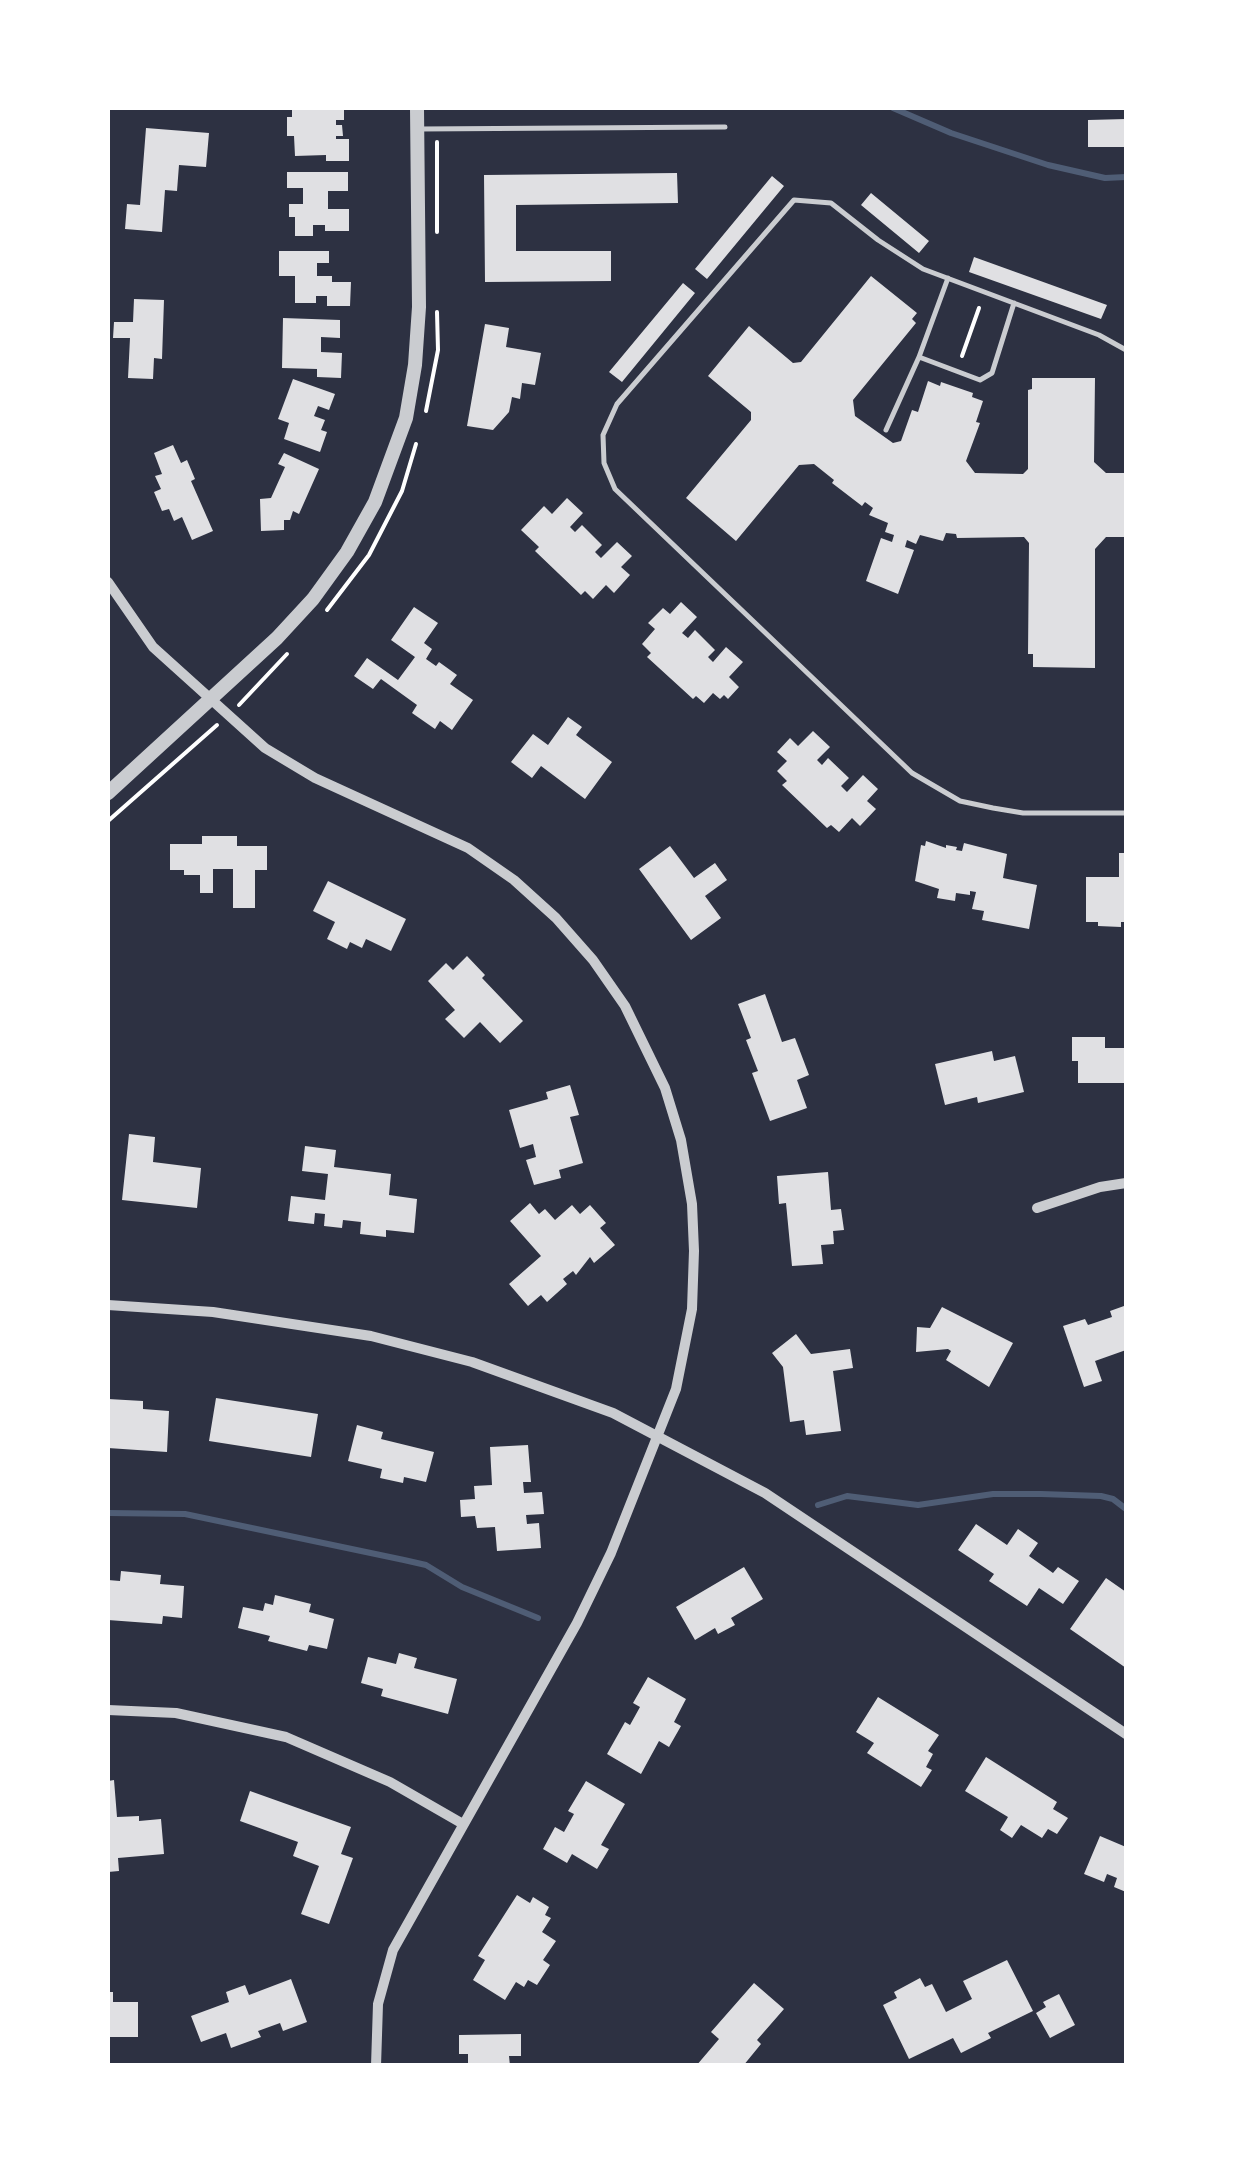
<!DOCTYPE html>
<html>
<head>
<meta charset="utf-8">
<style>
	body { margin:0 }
	#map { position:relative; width:1234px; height:2173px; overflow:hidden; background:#2d3142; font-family:"PT Sans Narrow",sans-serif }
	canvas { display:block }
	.frame { position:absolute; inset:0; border:110px solid #fff; pointer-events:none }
</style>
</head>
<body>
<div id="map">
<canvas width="1234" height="2173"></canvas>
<div class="frame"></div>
</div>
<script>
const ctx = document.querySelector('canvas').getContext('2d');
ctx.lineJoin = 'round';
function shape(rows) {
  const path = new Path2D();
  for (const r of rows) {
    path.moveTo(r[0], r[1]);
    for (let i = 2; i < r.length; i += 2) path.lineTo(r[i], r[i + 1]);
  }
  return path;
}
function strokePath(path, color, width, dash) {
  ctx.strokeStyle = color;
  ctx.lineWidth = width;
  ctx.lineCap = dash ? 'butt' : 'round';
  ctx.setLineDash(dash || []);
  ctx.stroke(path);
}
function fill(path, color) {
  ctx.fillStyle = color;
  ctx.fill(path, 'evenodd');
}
strokePath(shape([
	[893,108,951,133,1048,165,1105,178,1126,177],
	[818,1505,847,1496,918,1505,993,1494,1041,1494,1101,1496,1113,1499,1126,1509],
	[108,1513,185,1514,404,1560,426,1565,462,1587,538,1618]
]), '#4f5d75', 6);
fill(shape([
	[292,108,344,108,344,120,336,120,336,125,342,125,343,136,336,136,336,139,349,139,349,161,326,161,326,155,295,156,294,136,287,136,287,117,292,117],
	[1126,119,1126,147,1088,147,1088,120],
	[146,128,209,133,206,167,179,165,177,191,165,190,162,232,125,229,127,204,140,205],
	[287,172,348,172,348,191,328,191,328,209,349,209,349,231,325,231,325,225,313,225,313,236,295,236,295,217,289,217,289,204,303,204,303,188,287,188],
	[677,173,678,203,516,205,516,251,611,251,611,281,485,282,484,175],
	[772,176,784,186,707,279,695,269],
	[871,193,929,241,919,253,861,205],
	[279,251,329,251,329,263,317,263,317,276,332,276,332,282,351,282,350,306,327,306,327,296,316,296,316,303,295,303,295,276,279,276],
	[974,257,1107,305,1101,319,969,272],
	[871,276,917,313,912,319,916,323,853,400,855,416,893,443,901,441,912,410,918,412,928,381,940,386,941,382,973,393,972,397,983,401,976,422,980,423,966,461,975,473,1023,474,1028,469,1028,390,1032,389,1032,378,1095,378,1094,462,1106,473,1126,473,1126,537,1106,537,1095,549,1095,668,1033,667,1033,654,1028,654,1029,543,1024,537,957,538,956,534,946,533,943,541,920,535,916,544,907,540,905,547,914,550,898,594,866,581,881,538,892,542,894,535,885,532,888,523,869,515,873,508,865,502,862,506,832,483,834,480,814,464,799,465,736,541,686,498,751,420,751,412,708,376,749,326,793,363,801,362],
	[683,283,695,293,622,382,609,372],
	[134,299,164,300,162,359,154,358,153,379,128,378,130,338,113,338,114,322,133,322],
	[283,318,340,320,340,338,321,337,321,352,342,353,341,378,317,377,317,369,282,368],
	[485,324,509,328,506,347,541,353,535,385,522,383,520,399,512,397,509,412,493,430,467,426],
	[293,379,335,394,329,410,318,406,314,416,325,420,321,430,327,432,320,452,284,439,289,423,278,419],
	[173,445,181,463,187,460,195,479,191,481,213,531,192,540,182,517,174,521,169,509,162,511,154,492,161,489,155,476,162,474,154,453],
	[284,453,319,469,299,514,293,511,290,520,284,520,284,530,261,531,260,499,271,498,285,467,278,464],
	[567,498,583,513,570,527,575,532,582,525,602,545,595,552,601,558,617,542,632,556,621,567,630,575,614,593,606,585,593,599,585,591,581,595,535,551,539,547,521,530,544,506,552,514],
	[681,602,697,617,682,633,688,638,695,630,715,650,708,657,713,662,726,647,743,662,729,677,739,687,728,699,724,695,720,699,713,693,704,703,696,696,693,699,647,657,651,653,642,644,655,629,648,623,663,608,670,614],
	[414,607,438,623,424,643,432,649,426,659,436,666,439,662,457,675,450,684,473,700,452,730,440,721,435,729,412,713,417,705,381,679,373,689,354,676,367,658,398,680,415,657,391,640],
	[568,717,582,727,576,735,612,762,585,799,541,766,532,778,511,762,533,734,548,745],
	[813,731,830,747,817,760,822,765,828,758,849,778,841,786,847,792,863,775,878,789,867,801,876,809,860,826,852,818,839,832,831,825,827,828,782,785,787,781,777,771,787,761,777,752,790,738,798,746],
	[202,836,237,836,237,846,267,846,267,870,255,870,255,908,233,908,233,869,213,869,213,893,200,893,200,875,184,875,184,870,170,870,170,844,202,844],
	[926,841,946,848,946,845,957,847,956,850,962,851,964,843,1007,854,1003,878,1037,885,1029,929,982,920,984,911,972,909,976,892,970,891,970,895,956,893,955,901,937,898,939,889,915,881,921,845,925,846],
	[670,846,694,878,715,863,727,880,705,896,721,918,691,940,639,869],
	[1119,853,1126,853,1126,922,1121,922,1121,927,1098,926,1098,922,1086,922,1086,877,1119,877],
	[328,881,406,919,391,951,366,939,362,948,350,942,347,949,327,939,335,922,313,911],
	[467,956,485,975,482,978,523,1021,500,1043,480,1022,464,1038,445,1019,455,1010,428,981,446,963,453,970],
	[765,994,782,1042,795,1038,809,1075,797,1080,807,1108,770,1121,752,1073,758,1071,746,1040,751,1038,738,1004],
	[1072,1037,1105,1037,1105,1048,1126,1048,1126,1083,1078,1083,1078,1061,1072,1061],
	[992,1051,994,1061,1015,1056,1024,1092,978,1103,977,1097,945,1105,935,1064],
	[570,1085,579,1115,570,1117,583,1163,559,1170,561,1178,534,1185,526,1160,536,1157,533,1144,520,1148,509,1110,548,1099,546,1092],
	[129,1134,155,1137,153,1162,201,1168,197,1208,122,1200],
	[305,1146,336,1150,334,1167,391,1174,389,1195,417,1199,414,1233,386,1230,386,1237,360,1234,361,1222,343,1220,342,1228,324,1226,325,1214,315,1213,314,1224,288,1221,291,1196,325,1200,328,1174,302,1171],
	[828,1172,831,1210,841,1209,844,1230,833,1231,834,1244,821,1245,823,1264,792,1266,786,1203,779,1204,777,1176],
	[530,1203,539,1214,545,1209,555,1220,572,1205,580,1214,590,1205,606,1223,600,1228,615,1245,594,1263,590,1257,576,1275,573,1271,563,1279,567,1284,547,1302,541,1295,528,1306,509,1284,541,1256,510,1221],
	[1124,1306,1126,1350,1095,1361,1102,1381,1084,1387,1063,1326,1085,1319,1088,1325,1112,1317,1110,1311],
	[942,1307,1013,1343,989,1387,946,1360,951,1351,948,1349,916,1352,917,1327,930,1328],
	[796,1334,811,1354,850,1349,853,1368,833,1371,841,1431,806,1435,804,1420,790,1422,783,1367,772,1353],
	[216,1398,318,1414,311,1457,209,1441],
	[108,1399,143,1401,143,1409,169,1411,167,1452,108,1448],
	[357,1425,383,1432,381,1439,434,1452,426,1482,404,1477,403,1483,380,1478,382,1469,348,1461],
	[528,1445,531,1482,523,1482,524,1493,542,1492,544,1514,526,1515,527,1524,539,1523,541,1548,497,1551,495,1527,477,1528,475,1516,461,1517,460,1500,475,1499,474,1486,492,1485,490,1447],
	[976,1524,1007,1545,1018,1529,1038,1543,1029,1556,1053,1573,1058,1567,1079,1581,1063,1604,1039,1588,1027,1606,989,1581,994,1574,958,1550],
	[744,1567,763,1599,731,1618,735,1625,718,1634,715,1628,695,1640,676,1607],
	[121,1571,161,1575,160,1584,184,1586,182,1618,163,1616,162,1624,108,1620,108,1580,120,1581],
	[1106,1578,1126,1592,1126,1668,1070,1629],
	[275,1595,311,1604,309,1612,334,1619,327,1649,309,1645,307,1651,268,1641,270,1636,238,1628,243,1607,263,1611,265,1603,273,1605],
	[399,1653,417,1658,414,1668,457,1679,448,1714,381,1696,383,1689,361,1683,368,1657,396,1664],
	[648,1677,686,1699,674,1722,681,1726,669,1747,659,1741,641,1774,607,1754,625,1722,630,1725,640,1707,633,1703],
	[878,1697,939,1735,928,1751,933,1754,926,1767,932,1770,921,1787,867,1753,874,1743,856,1732],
	[986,1757,1057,1802,1053,1809,1068,1818,1057,1834,1048,1829,1042,1838,1021,1825,1012,1838,1000,1830,1008,1817,965,1791],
	[114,1780,117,1817,139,1816,139,1821,161,1819,164,1854,118,1858,119,1871,108,1872,108,1781],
	[586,1781,625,1804,601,1845,609,1849,597,1869,572,1854,567,1863,543,1849,555,1827,564,1832,574,1814,568,1811],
	[250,1791,351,1827,341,1854,353,1858,329,1924,301,1914,319,1866,293,1856,298,1842,240,1821],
	[1100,1836,1126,1847,1126,1892,1114,1887,1117,1878,1107,1874,1104,1882,1084,1874],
	[517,1895,530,1903,533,1897,549,1907,545,1915,551,1918,542,1932,556,1941,543,1960,550,1965,537,1985,528,1980,524,1987,516,1982,505,2000,473,1980,485,1960,478,1956],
	[1007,1960,1033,2011,988,2033,991,2038,961,2053,953,2038,909,2059,883,2005,897,1998,894,1992,920,1978,925,1987,932,1984,946,2012,972,1999,963,1981],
	[291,1979,307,2022,283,2031,280,2023,258,2031,261,2037,231,2048,226,2033,201,2042,191,2016,229,2002,226,1992,245,1985,249,1995],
	[754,1983,784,2009,757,2040,761,2044,743,2066,696,2066,719,2039,711,2032],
	[108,1992,113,1992,113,2002,138,2002,138,2037,108,2037],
	[1059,1994,1075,2025,1050,2038,1036,2013,1046,2007,1043,2002],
	[521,2034,521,2056,509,2056,510,2066,468,2066,468,2054,459,2054,459,2035]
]), '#e0e0e3');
strokePath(shape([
	[437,142,437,232],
	[962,356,979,308],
	[426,411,438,350,437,312],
	[327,610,369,555,402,491,416,444],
	[239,705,287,654],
	[108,821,217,725]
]), '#fff', 4);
strokePath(shape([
	[420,129,725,127],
	[948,278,919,357,980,380,992,373,1014,303],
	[1126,350,1099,335,923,269,878,240,831,203,794,200,617,404,603,435,604,463,615,489,912,773,960,801,993,808,1023,813,1126,813],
	[886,430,919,357]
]), '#caccd0', 5);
strokePath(shape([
	[108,582,153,647,265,748,315,778,468,848,514,880,556,918,593,960,625,1006,665,1088,681,1140,692,1204,694,1251,692,1309,676,1389,611,1553,577,1623,393,1950,378,2004,376,2066],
	[1037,1208,1100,1187,1126,1183],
	[108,1305,213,1312,371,1336,472,1362,613,1413,765,1493,1126,1734],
	[108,1710,176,1713,286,1737,390,1782,463,1824]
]), '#caccd0', 10);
strokePath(shape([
	[108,793,277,638,313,599,347,552,375,502,406,418,415,365,419,307,417,108]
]), '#caccd0', 14);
</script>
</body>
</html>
